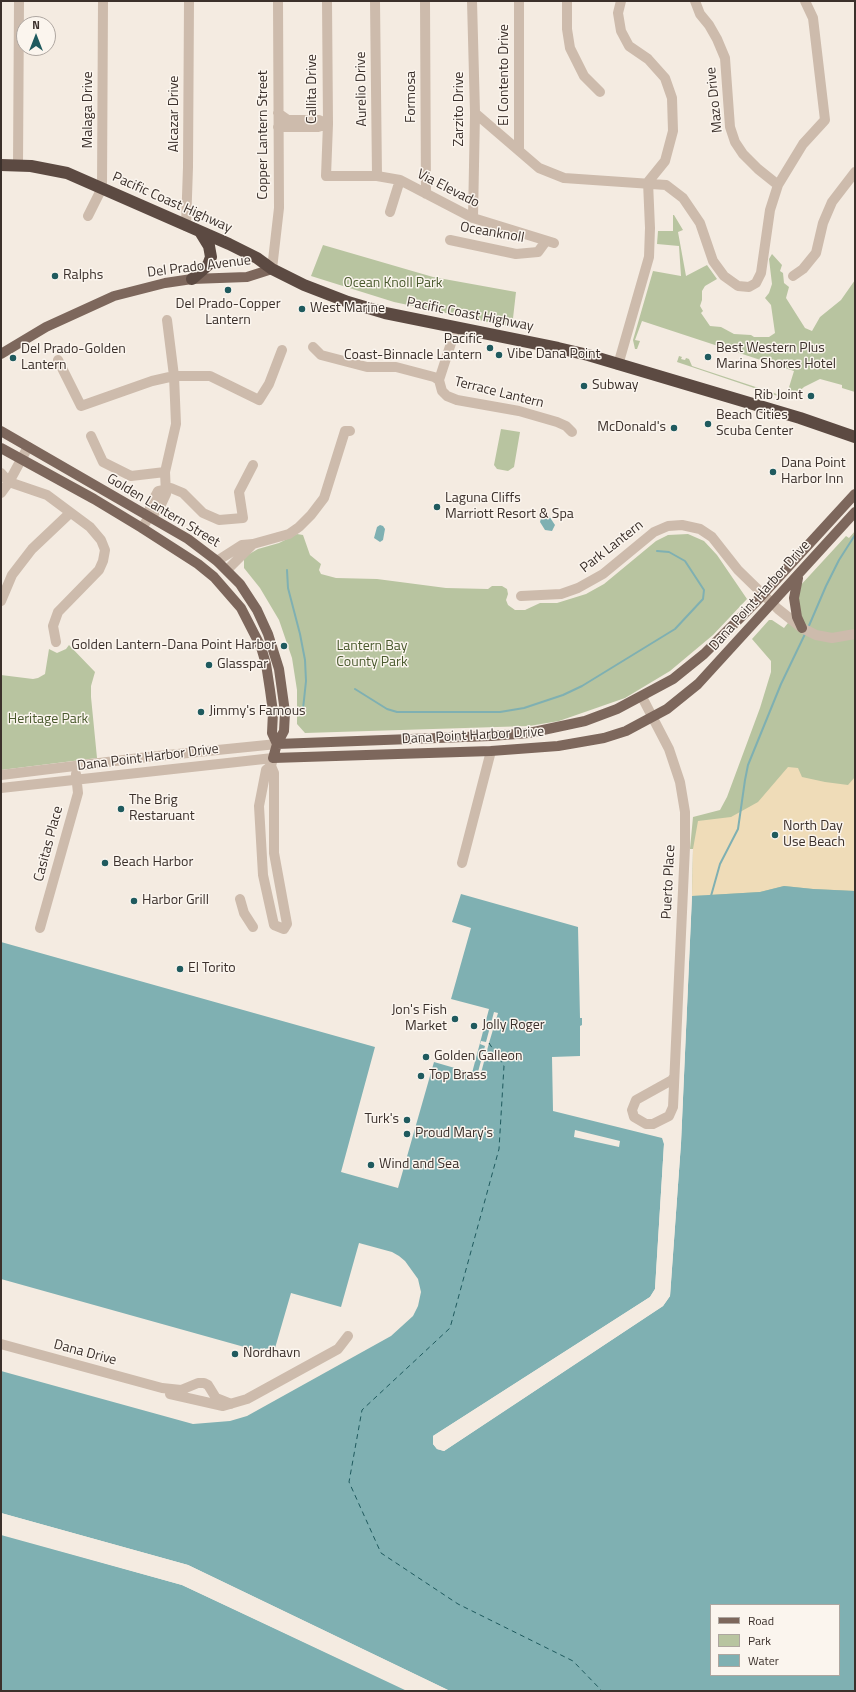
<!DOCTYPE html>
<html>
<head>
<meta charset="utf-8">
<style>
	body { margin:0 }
	#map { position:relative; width:856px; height:1692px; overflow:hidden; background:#f4ebe1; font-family:"Titillium Web",sans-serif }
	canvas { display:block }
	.frame { position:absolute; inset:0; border:2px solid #3b302b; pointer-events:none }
	.legend { position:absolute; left:710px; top:1604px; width:130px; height:72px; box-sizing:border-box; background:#fbf5ee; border:1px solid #aea6a0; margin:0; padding:5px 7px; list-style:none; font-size:12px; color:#3b302b }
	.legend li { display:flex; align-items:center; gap:8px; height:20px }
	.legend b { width:20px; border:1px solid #aea6a0 }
	.north { position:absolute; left:16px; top:16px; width:40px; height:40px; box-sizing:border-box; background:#fbf5ee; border:1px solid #aea6a0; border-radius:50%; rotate:0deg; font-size:11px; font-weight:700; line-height:16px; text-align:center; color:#3b302b }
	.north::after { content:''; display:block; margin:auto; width:14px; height:18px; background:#1f5a5e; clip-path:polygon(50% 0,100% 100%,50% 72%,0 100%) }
</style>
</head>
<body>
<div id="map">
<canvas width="856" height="1692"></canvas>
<div class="frame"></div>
<ul class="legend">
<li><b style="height:5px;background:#7d675c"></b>Road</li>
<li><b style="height:11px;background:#b8c4a0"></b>Park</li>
<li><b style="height:11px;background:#7fb0b2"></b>Water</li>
</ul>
<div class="north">N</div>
</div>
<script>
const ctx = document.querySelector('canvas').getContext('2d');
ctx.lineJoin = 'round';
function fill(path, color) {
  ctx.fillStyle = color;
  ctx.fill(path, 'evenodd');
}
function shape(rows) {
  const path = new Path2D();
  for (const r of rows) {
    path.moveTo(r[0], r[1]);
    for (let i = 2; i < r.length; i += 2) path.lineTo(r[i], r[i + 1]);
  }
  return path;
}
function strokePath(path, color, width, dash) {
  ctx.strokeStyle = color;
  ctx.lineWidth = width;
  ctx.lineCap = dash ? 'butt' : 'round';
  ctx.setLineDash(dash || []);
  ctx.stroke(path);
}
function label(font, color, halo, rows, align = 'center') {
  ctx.font = font + ' "Titillium Web",sans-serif';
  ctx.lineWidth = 3;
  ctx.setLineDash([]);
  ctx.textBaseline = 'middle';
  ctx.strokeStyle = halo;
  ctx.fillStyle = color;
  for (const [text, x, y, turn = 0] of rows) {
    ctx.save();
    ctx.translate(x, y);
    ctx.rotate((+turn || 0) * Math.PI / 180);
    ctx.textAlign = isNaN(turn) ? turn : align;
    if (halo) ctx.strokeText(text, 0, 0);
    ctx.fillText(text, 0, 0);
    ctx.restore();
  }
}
fill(shape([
	[673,215,674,215,683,230,678,232,686,276,707,265,717,279,705,286,702,291,702,300,700,306,703,311,701,313,710,326,721,327,734,334,751,335,754,337,769,337,775,333,771,305,765,298,769,293,772,284,769,259,772,254,782,265,780,271,783,273,784,283,789,287,786,298,805,328,812,331,820,317,841,300,855,280,855,392,842,388,842,385,820,379,804,387,793,397,789,395,787,399,769,393,677,362,679,356,682,357,681,359,685,360,686,358,689,359,692,366,786,397,794,371,642,321,635,340,640,341,637,349,635,349,633,340,653,271,681,276,679,246,657,244,658,231,673,231],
	[323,245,433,277,516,292,512,327,394,302,311,276],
	[501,429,520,432,514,467,508,471,497,469,494,465],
	[855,531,855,891,692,896,693,849,690,849,693,817,720,810,727,797,760,708,771,672,771,661,752,639,769,620,772,620,784,628,798,610,799,587,846,536,849,538],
	[297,534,303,535,310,555,321,564,319,570,321,574,336,578,377,579,446,588,488,589,492,586,502,586,507,589,508,594,506,600,508,605,515,610,525,610,540,603,557,603,586,594,604,584,656,541,668,535,688,534,704,541,717,555,747,599,713,635,670,671,625,698,559,721,529,726,305,733,297,724,297,690,292,658,279,620,260,588,244,568,244,557,258,549,279,543],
	[69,645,95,672,91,686,91,697,97,758,1,770,1,675,33,679,38,678,45,674,49,649,57,653,66,649]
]), '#b8c4a0');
fill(shape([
	[788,767,798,768,802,777,825,782,848,785,855,777,855,891,813,889,784,886,760,892,692,896,693,849,698,821,731,817,758,802]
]), '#efdcb8');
fill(shape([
	[542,515,549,516,555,525,552,531,545,530,540,522],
	[380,525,383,526,385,529,383,540,380,542,374,538,377,527],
	[784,886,813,889,855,891,855,1691,450,1691,188,1565,1,1513,1,1371,193,1424,230,1421,247,1416,391,1336,413,1316,418,1306,421,1292,418,1279,405,1261,399,1256,392,1252,359,1243,341,1307,291,1293,273,1355,1,1279,1,942,375,1047,341,1172,398,1188,434,1062,472,1073,489,1009,451,999,471,928,452,922,461,894,578,927,580,1018,582,1018,582,1025,580,1026,580,1056,552,1057,553,1111,662,1138,664,1144,655,1289,650,1297,433,1436,433,1444,437,1449,444,1451,663,1306,670,1296,681,1143,692,896,760,892],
	[711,1605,839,1605,839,1675,711,1675],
	[1,1535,182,1585,407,1691,1,1691]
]), '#7fb0b2');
fill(shape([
	[692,894,681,1143,670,1296,663,1306,444,1451,437,1449,433,1444,433,1436,650,1297,655,1289,664,1144,663,1136,666,1144,657,1289,651,1298,435,1437,435,1444,438,1448,444,1449,661,1304,668,1295,679,1143,690,896],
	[494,1012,498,1013,489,1043,481,1073,478,1072,485,1046,480,1044,481,1041,486,1042],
	[575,1130,620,1141,619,1147,574,1137],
	[1,1513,188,1565,450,1691,445,1691,187,1567,1,1516],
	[2,1533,183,1583,409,1691,182,1585,1,1534]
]), '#f4ebe1');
strokePath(shape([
	[287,570,288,588,300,634,305,660,306,681,303,709],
	[808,628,826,586,839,560,855,535],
	[355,689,387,709,397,712,500,712,524,708,563,695,582,686,675,629,703,599,704,590,685,561,669,552,657,551],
	[711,896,720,864,738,829,745,780,748,765,781,684,805,634]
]), '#7fb0b2', 2);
strokePath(shape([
	[489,1043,504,1066,499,1149,450,1328,362,1410,349,1482,381,1553,458,1604,573,1661,602,1691]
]), '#1f5a5e', 1, [5, 4]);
strokePath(shape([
	[327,1,328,124,326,176,377,176,400,180,473,218,554,243],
	[375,1,377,176],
	[425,1,426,194],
	[472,1,475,113,473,218],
	[519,1,519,150],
	[567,1,567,29,570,48,584,76,600,92],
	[695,1,700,14,709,25,717,39,725,58,730,127,735,142,743,154,758,169,778,185],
	[278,113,288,120,319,120,328,124,318,127,278,127],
	[475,113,539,168,564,178,666,185,683,198,700,223,713,261,724,276,738,286,749,287,756,283,761,273,770,210,778,185,803,144,825,120,813,18,805,1],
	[18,165,19,1],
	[390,212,400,180],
	[88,216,102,188,103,1],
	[186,226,188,167,189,1],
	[450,240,516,254,538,252,546,241],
	[272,269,279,208,278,1],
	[793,276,803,269,816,253,823,223,832,202,855,172],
	[313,347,321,355,367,367,396,367,434,377,439,380,442,391,447,396,457,400,519,411,557,422,566,426,572,432],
	[58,360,81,406,152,381,174,376,210,376,259,400,269,384,282,350],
	[618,365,649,257,650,228,648,182,665,161,673,131,672,98,665,78,648,59,629,46,621,31,618,13,621,1],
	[439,380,456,328],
	[91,436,103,462,131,476,165,472],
	[1,473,9,482,47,495,90,527,101,540,105,550,103,561,99,570,58,612,53,626,56,642],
	[1,493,9,482,28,447],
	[149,517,159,509,166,494,165,472,176,424,174,376,167,320],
	[142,528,149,517,150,506,158,491,171,488,183,493,203,513,219,520,243,518,239,492,253,465],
	[217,561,242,545,253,544,289,534,299,527,311,515,324,498,345,431,350,431],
	[227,570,253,544],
	[521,596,561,594,578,588,603,574,654,532,668,526,682,525,700,529,712,537,738,570,778,609,802,628,816,635,832,638,855,634],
	[1,601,12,575,32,549,70,513],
	[642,697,669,749,680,782,685,812,685,847,673,1107,669,1116,653,1124,646,1124,634,1117,632,1110,636,1100,672,1080,674,1077],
	[1,775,148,757,277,744],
	[1,788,273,758,271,766,266,770,259,806,263,875,274,925,284,929,287,924,274,853,274,773,271,766],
	[462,863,491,751],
	[240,899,244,913,253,927],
	[40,928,78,793,76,774],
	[1,1344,162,1388,181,1390,198,1383,204,1383,208,1385,216,1398,231,1404],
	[170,1394,223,1406,247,1399,338,1349,348,1336]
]), '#cdbbac', 10);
strokePath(shape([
	[1,354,46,327,114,296,165,283,192,279,247,277,272,269],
	[1,431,188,539,217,561,240,584,257,610,268,634,279,669,285,712,284,731,277,744,273,758,491,751,558,746,604,738,626,731,667,709,698,684,855,512],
	[1,448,94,499,142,528,198,564,214,577,241,608,261,647,266,664,270,690,273,712,272,733,277,744],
	[798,578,794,598,797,617,802,628],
	[277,744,491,736,529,733,585,721,617,709,673,679,704,654,754,604,855,494]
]), '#7d675c', 10);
strokePath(shape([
	[1,165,31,166,67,173,229,244,257,258,272,269,304,285,348,302,385,313,558,348,588,355,800,418,855,437],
	[192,279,208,265,211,257,209,246,201,233]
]), '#5c4a42', 12);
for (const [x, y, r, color] of [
	[55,276,4,"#1f5a5e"],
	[228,290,4,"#1f5a5e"],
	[302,309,4,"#1f5a5e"],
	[490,348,4,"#1f5a5e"],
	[499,355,4,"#1f5a5e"],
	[708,357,4,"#1f5a5e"],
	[13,358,4,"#1f5a5e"],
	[584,386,4,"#1f5a5e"],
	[811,396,4,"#1f5a5e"],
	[708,424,4,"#1f5a5e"],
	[674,428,4,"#1f5a5e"],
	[773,472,4,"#1f5a5e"],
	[437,507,4,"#1f5a5e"],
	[284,646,4,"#1f5a5e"],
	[209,665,4,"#1f5a5e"],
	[201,712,4,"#1f5a5e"],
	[121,809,4,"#1f5a5e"],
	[775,835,4,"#1f5a5e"],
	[105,863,4,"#1f5a5e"],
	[134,901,4,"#1f5a5e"],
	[180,969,4,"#1f5a5e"],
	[455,1019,4,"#1f5a5e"],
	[474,1026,4,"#1f5a5e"],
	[426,1057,4,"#1f5a5e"],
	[421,1076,4,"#1f5a5e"],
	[407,1120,4,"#1f5a5e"],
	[407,1134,4,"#1f5a5e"],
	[371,1165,4,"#1f5a5e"],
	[235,1354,4,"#1f5a5e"]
]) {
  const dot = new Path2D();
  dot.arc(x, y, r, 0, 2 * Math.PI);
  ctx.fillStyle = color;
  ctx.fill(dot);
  strokePath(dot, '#fbf5ee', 1.5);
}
label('14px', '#3b302b', '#fbf5ee', [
	["El Contento Drive",505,75,-90],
	["Callita Drive",313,89,-90],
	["Aurelio Drive",362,89,-91],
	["Formosa",412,97,-90],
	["Mazo Drive",715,100,-96],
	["Zarzito Drive",460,109,-90],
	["Malaga Drive",89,110,-90],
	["Alcazar Drive",175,114,-90],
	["Copper Lantern Street",264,135,-90],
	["Via Elevado",448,189,27],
	["Pacific Coast Highway",172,203,24],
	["Oceanknoll",492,233,10],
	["Del Prado Avenue",199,267,-7],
	["Pacific Coast Highway",470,315,11],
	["Terrace Lantern",499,393,14],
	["Golden Lantern Street",163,511,31],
	["Park Lantern",612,547,-38],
	["Dana Point Harbor Drive",760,596,-48],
	["Dana Point Harbor Drive",473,736,-3],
	["Dana Point Harbor Drive",148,758,-7],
	["Casitas Place",49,844,-75],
	["Puerto Place",669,882,-87],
	["Dana Drive",85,1353,15]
]);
label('14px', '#3b302b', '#fbf5ee', [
	["Ralphs",63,276],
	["Del Prado-Copper",228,305,"center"],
	["Lantern",228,321,"center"],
	["West Marine",310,309],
	["Pacific",482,340,"right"],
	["Coast-Binnacle Lantern",482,356,"right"],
	["Best Western Plus",716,349],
	["Marina Shores Hotel",716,365],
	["Del Prado-Golden",21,350],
	["Lantern",21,366],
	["Vibe Dana Point",507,355],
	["Subway",592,386],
	["Rib Joint",803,396,"right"],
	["Beach Cities",716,416],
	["Scuba Center",716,432],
	["McDonald's",666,428,"right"],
	["Dana Point",781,464],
	["Harbor Inn",781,480],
	["Laguna Cliffs",445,499],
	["Marriott Resort & Spa",445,515],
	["Golden Lantern-Dana Point Harbor",276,646,"right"],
	["Glasspar",217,665],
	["Jimmy's Famous",209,712],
	["The Brig",129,801],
	["Restaruant",129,817],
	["North Day",783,827],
	["Use Beach",783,843],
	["Beach Harbor",113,863],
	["Harbor Grill",142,901],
	["El Torito",188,969],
	["Jon's Fish",447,1011,"right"],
	["Market",447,1027,"right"],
	["Jolly Roger",482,1026],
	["Golden Galleon",434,1057],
	["Top Brass",429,1076],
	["Turk's",399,1120,"right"],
	["Proud Mary's",415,1134],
	["Wind and Sea",379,1165],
	["Nordhavn",243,1354]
], 'left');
label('14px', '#4a5a2e', '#fbf5ee', [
	["Ocean Knoll Park",393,284],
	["Lantern Bay",372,647],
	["County Park",372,663],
	["Heritage Park",48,720]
]);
</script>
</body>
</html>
